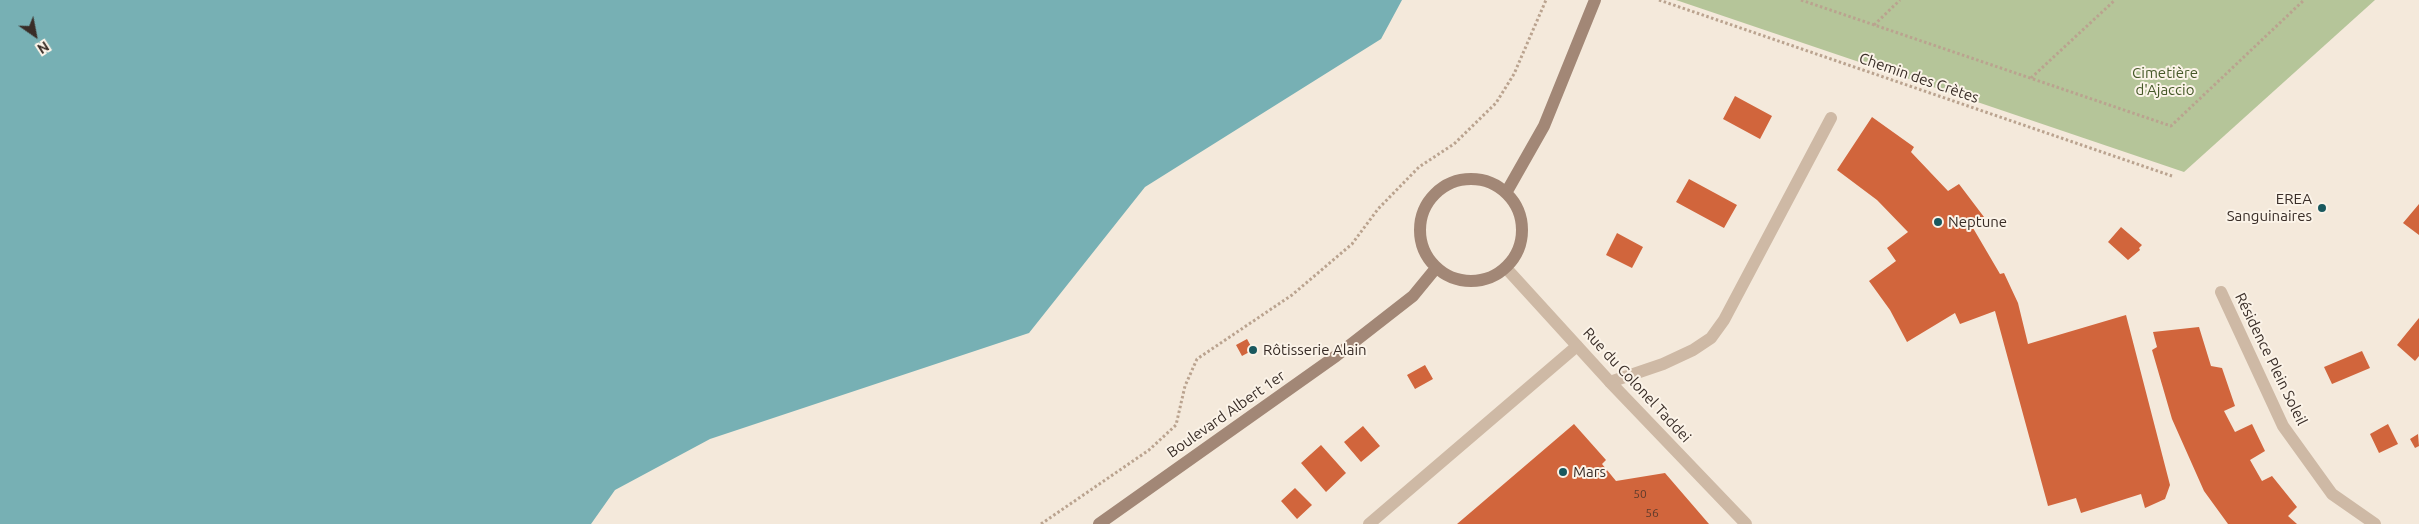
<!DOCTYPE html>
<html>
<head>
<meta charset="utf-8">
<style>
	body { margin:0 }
	#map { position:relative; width:2419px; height:524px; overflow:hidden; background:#f4e9db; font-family:Ubuntu,sans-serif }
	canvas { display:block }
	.north { position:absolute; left:10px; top:10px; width:50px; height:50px; -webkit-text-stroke:4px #fbf3e8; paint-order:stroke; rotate:147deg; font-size:14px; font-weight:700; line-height:20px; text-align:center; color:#392d27 }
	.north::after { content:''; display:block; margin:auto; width:18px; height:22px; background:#392d27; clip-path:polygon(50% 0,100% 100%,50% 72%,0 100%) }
</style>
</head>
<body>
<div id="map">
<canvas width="2419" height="524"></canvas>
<div class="north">N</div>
</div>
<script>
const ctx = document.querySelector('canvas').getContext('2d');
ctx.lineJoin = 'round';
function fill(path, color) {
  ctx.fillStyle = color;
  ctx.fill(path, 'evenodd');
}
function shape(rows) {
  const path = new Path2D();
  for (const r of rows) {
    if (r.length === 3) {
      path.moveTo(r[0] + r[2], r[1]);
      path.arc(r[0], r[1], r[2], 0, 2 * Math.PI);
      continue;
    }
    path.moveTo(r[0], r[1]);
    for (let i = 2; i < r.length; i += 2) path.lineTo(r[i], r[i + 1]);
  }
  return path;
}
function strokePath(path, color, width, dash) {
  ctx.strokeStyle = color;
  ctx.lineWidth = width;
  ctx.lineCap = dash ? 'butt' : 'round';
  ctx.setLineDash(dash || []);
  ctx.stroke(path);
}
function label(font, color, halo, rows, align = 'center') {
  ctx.font = font + ' Ubuntu,sans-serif';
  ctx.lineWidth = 4;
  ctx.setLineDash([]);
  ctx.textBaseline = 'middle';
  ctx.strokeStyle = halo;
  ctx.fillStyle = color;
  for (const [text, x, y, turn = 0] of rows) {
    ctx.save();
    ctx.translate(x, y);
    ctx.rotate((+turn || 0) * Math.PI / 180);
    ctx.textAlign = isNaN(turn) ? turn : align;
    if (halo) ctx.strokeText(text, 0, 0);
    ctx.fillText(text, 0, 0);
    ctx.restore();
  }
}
fill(shape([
	[1676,0,2375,0,2184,172]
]), '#b5c599');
fill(shape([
	[0,0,1402,0,1381,39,1145,187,1029,333,710,439,615,490,591,524,0,524]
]), '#77b0b4');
fill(shape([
	[1735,96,1772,116,1760,139,1723,119],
	[1872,117,1914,147,1911,152,1948,191,1959,184,1984,217,1973,228,2000,274,2004,273,2018,303,2028,344,2126,315,2170,485,2165,499,2145,508,2141,494,2081,513,2076,498,2048,506,1995,311,1960,324,1955,313,1907,342,1890,310,1869,281,1896,261,1887,248,1908,232,1877,200,1837,170],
	[1689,179,1737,205,1724,228,1676,202],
	[2419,204,2419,235,2403,223],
	[2121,227,2142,245,2139,248,2140,250,2128,260,2108,242],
	[1617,233,1643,247,1632,268,1606,255],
	[2419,318,2419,356,2415,361,2397,345],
	[2199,327,2211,366,2222,368,2235,406,2224,411,2235,432,2252,424,2265,451,2250,460,2262,481,2272,476,2297,507,2288,516,2297,524,2228,524,2204,491,2172,419,2152,350,2157,347,2153,332],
	[1247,339,1253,350,1242,356,1236,345],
	[2362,351,2370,368,2332,384,2324,367],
	[1425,365,1433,379,1415,389,1407,375],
	[1574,424,1606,460,1602,464,1616,481,1665,473,1709,524,1457,524],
	[2388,424,2398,444,2379,453,2370,434],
	[1363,426,1380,446,1361,462,1344,442],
	[2418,434,2419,446,2415,448,2410,439],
	[1321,445,1346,473,1326,492,1301,463],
	[1295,488,1312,505,1297,519,1281,501]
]), '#d1653c');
strokePath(shape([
	[1659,0,2172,176],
	[1801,0,2171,126,2304,0],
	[1874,25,1900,0],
	[2031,78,2115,0],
	[1041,524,1149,450,1176,425,1185,386,1197,359,1292,295,1352,244,1378,209,1419,167,1454,144,1496,103,1514,74,1546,0]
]), '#baa38f', 3, [2.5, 2.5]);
strokePath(shape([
	[1610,382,1663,364,1693,350,1711,338,1724,320,1831,118],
	[1369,524,1577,346]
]), '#ceb9a5', 12);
strokePath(shape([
	[1506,268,1610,382,1746,524],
	[2221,292,2283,426,2332,494,2375,524]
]), '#ceb9a5', 12);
strokePath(shape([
	[1471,230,51],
	[1506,193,1544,126,1595,0],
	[1099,524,1336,356,1413,296,1436,268]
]), '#a28776', 12);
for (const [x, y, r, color] of [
	[2322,208,5,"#19585e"],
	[1938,222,5,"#19585e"],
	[1253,350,5,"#19585e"],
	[1563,472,5,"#19585e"]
]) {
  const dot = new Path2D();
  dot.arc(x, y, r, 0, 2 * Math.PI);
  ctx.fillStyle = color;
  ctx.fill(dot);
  strokePath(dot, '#fbf3e8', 2);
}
label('12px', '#5f3b2c', null, [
	["50",1640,494],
	["56",1652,513]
]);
label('15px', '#465929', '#fbf3e8', [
	["Cimetière",2165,73],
	["d'Ajaccio",2165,90]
]);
label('15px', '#392d27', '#fbf3e8', [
	["Chemin des Crètes",1919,78,19],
	["Résidence Plein Soleil",2271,359,64],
	["Rue du Colonel Taddei",1637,385,47],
	["Boulevard Albert 1er",1226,414,-35]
]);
label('15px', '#392d27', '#fbf3e8', [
	["EREA",2312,199,"right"],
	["Sanguinaires",2312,216,"right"],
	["Neptune",1948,222],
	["Rôtisserie Alain",1263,350],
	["Mars",1573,472]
], 'left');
</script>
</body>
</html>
